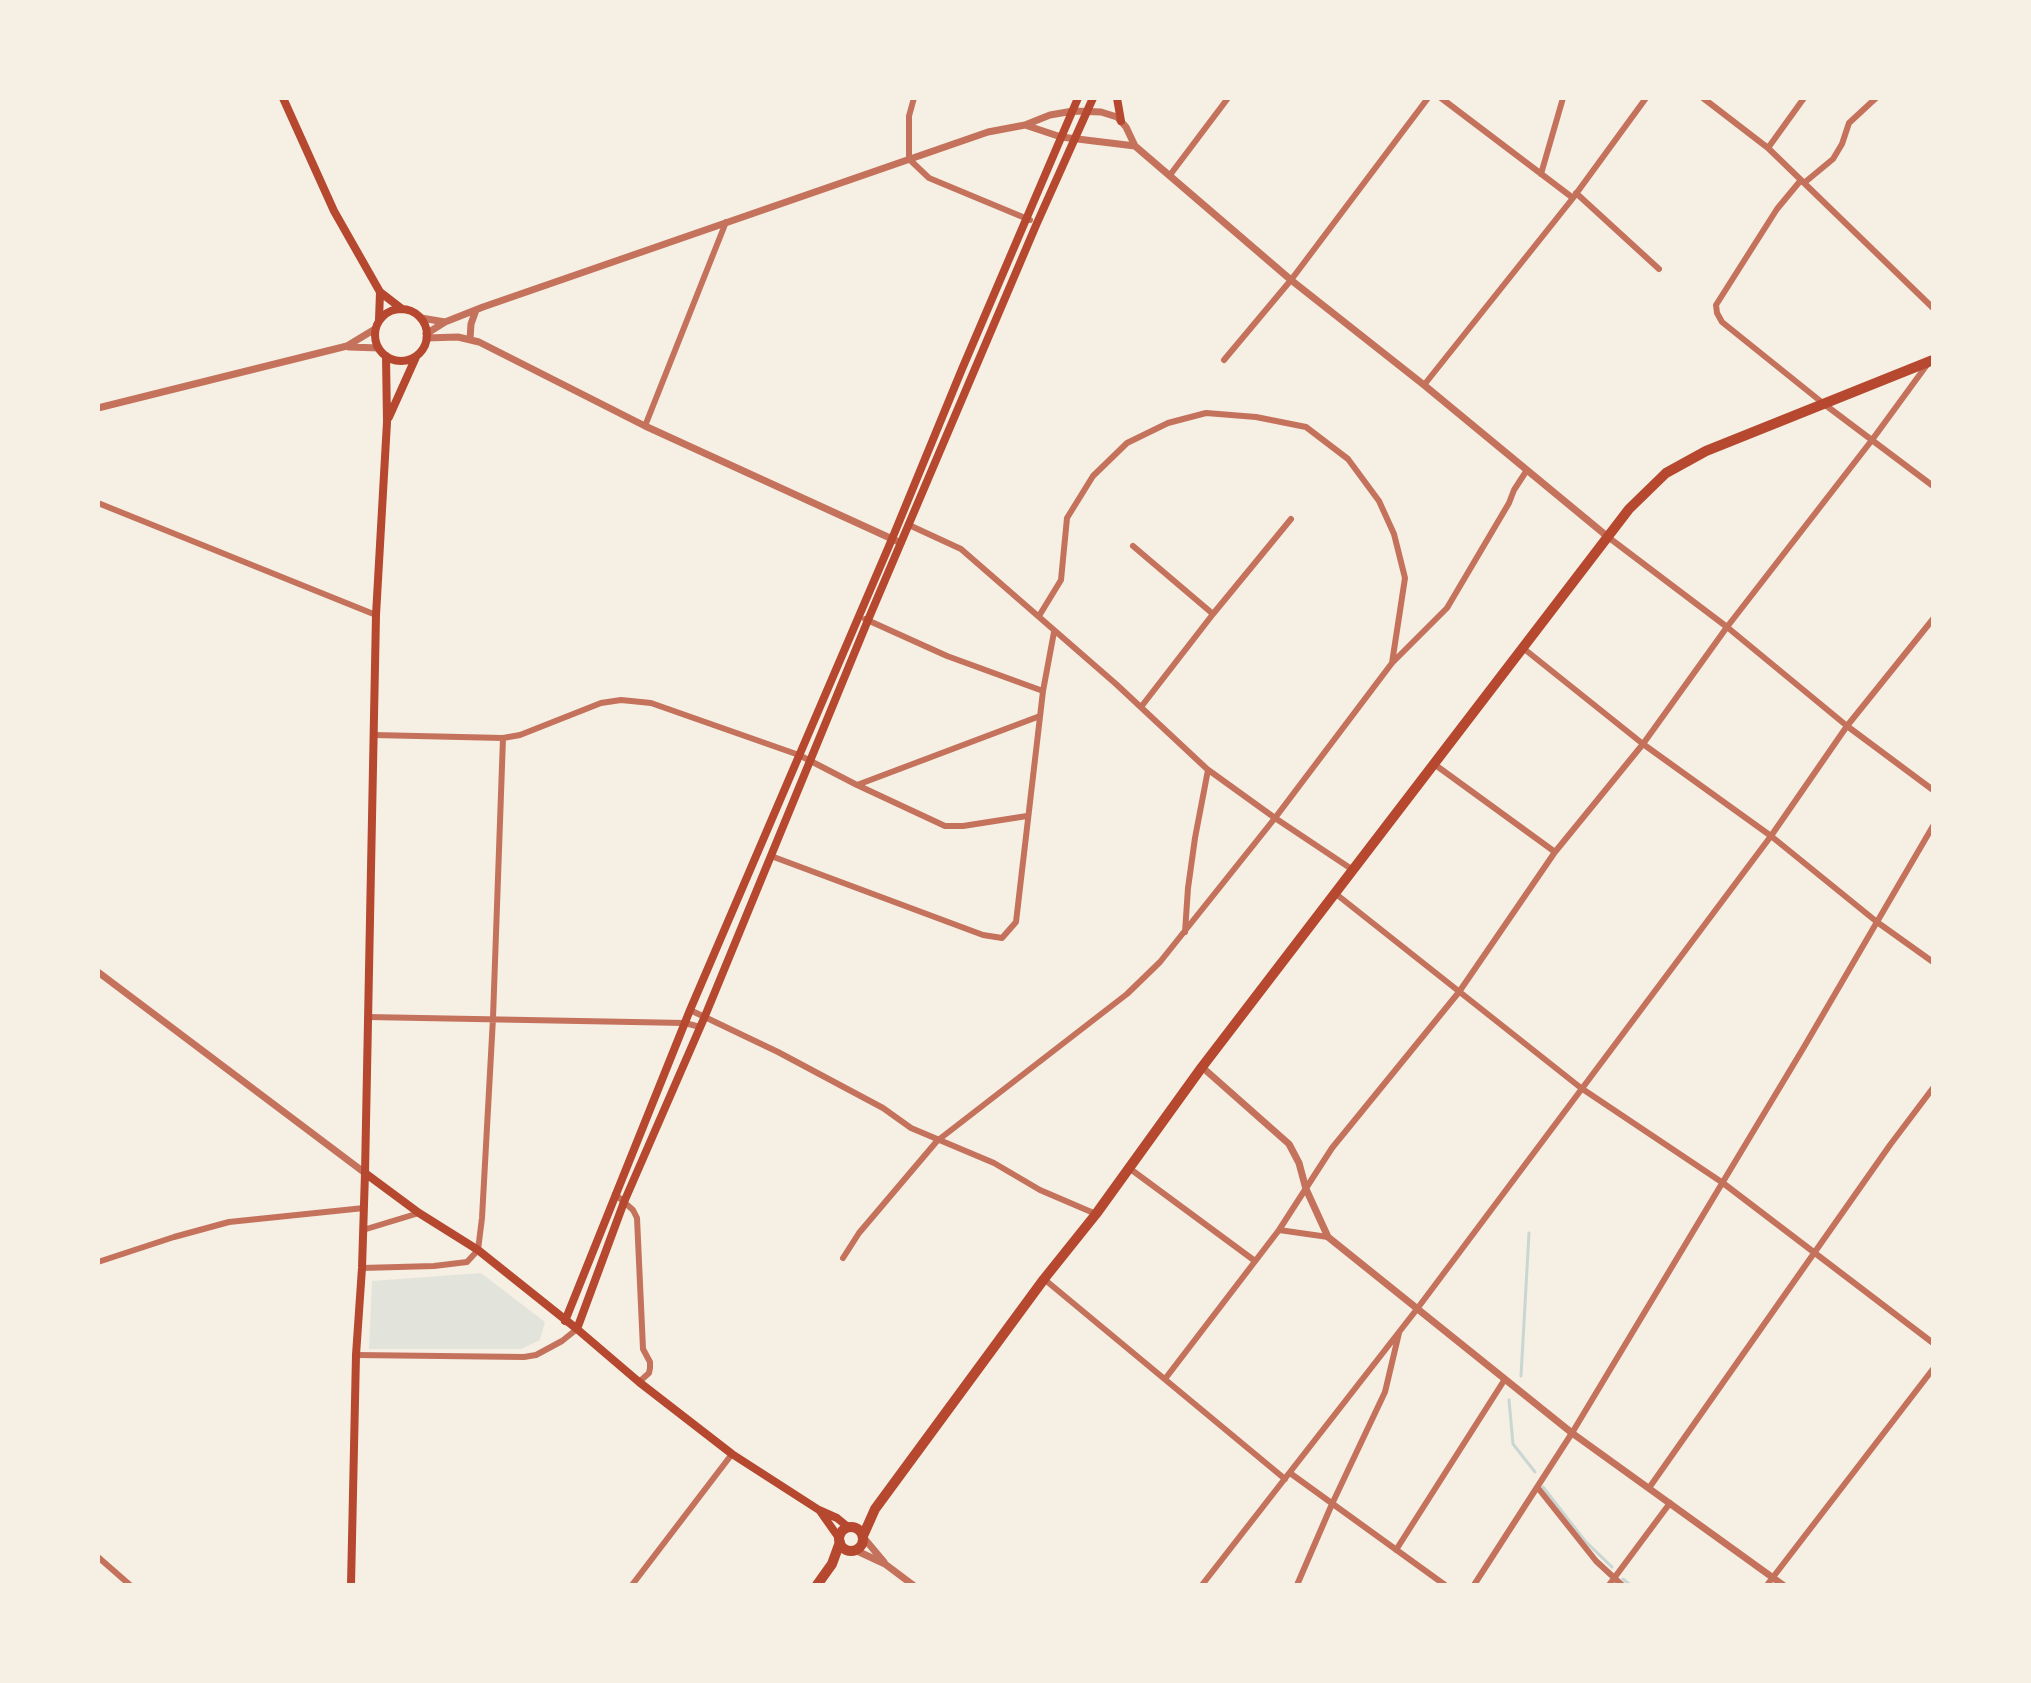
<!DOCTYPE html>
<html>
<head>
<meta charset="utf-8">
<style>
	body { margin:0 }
	#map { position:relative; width:2031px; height:1683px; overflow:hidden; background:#f6efe4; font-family:Commissioner,sans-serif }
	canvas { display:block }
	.frame { position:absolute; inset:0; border:100px solid #f6efe4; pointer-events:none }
</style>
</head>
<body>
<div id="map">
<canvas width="2031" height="1683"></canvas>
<div class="frame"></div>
</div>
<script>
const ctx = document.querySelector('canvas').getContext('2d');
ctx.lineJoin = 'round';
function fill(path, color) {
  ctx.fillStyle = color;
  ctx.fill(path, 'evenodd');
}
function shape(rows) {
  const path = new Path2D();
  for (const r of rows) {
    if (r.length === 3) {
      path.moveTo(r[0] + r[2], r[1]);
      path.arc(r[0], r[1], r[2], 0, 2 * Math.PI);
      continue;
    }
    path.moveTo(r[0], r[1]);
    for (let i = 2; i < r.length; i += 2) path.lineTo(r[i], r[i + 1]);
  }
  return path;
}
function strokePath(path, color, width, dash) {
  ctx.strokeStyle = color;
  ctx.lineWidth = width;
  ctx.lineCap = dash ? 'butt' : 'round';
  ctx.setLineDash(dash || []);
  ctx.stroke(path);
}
fill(shape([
	[481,1273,545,1322,540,1340,521,1349,369,1349,372,1281]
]), '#e2e4dc');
strokePath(shape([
	[1521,1376,1529,1233],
	[1509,1400,1513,1444,1535,1472],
	[1543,1487,1585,1541,1612,1567],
	[1623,1579,1630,1585]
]), '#c9d6d2', 3);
strokePath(shape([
	[914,98,909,116,909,159,929,178,1030,220],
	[1441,98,1573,198],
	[1703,98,1768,148,1933,308],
	[1768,148,1804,98],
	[1541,174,1563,98],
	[1170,175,1228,98],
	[1801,180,1777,209,1716,305,1717,313,1722,322,1824,404,1933,486],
	[1804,183,1833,159,1842,144,1849,123,1876,98],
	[1576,193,1659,269],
	[1224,360,1291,280,1428,98],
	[1424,385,1573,198,1646,98],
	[645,426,726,222],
	[98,503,376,615],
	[909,525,961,549,1116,684,1207,769,1275,818,1353,870],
	[1608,537,1727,627,1847,726,1933,790],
	[1133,546,1213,614],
	[1039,616,1061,580,1067,518,1093,476,1127,443,1168,423,1206,413,1256,417,1306,427,1348,459,1379,501,1394,534,1405,578,1392,663],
	[865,619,947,656,1043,691],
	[1523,648,1643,744,1771,836,1877,922,1933,962],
	[1141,707,1213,614,1291,519],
	[374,735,503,738,520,735,601,703,621,700,651,703,799,755,857,785,945,826,963,826,1027,816],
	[1434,764,1555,852],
	[857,785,1040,716],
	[771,856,983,935,1002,938,1016,922,1043,691,1054,632],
	[1336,894,1581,1088,1723,1183,1933,1343],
	[1185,932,1188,888,1195,838,1208,770],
	[690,1010,778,1052,883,1108,911,1128,994,1163,1040,1190,1096,1214],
	[368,1017,685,1023,700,1027],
	[1129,1168,1255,1261],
	[615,1194,633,1210,637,1218,643,1349,650,1362,650,1368,649,1373,639,1382],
	[363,1230,419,1213],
	[1279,1230,1328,1237],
	[843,1258,859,1233,937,1141,1127,994,1160,962,1275,818,1392,663,1447,608,1509,503,1514,490,1527,470],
	[98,1262,174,1237,229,1222,364,1208],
	[362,1268,434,1266,467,1262,478,1250,482,1218,493,1018,503,738],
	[1044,1279,1285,1479],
	[356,1355,524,1357,536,1355,562,1341,577,1329],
	[1165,1379,1279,1230,1332,1148,1459,992,1555,852,1643,744,1727,627,1872,440,1929,362],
	[1290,1473,1445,1585],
	[1538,1488,1596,1561,1622,1585],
	[1649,1488,1890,1145,1933,1088],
	[1396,1550,1505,1379],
	[98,1557,130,1585],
	[632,1585,732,1454],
	[1202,1585,1417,1309,1771,836,1847,726,1933,619],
	[1297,1585,1332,1504,1385,1392,1399,1333],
	[1474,1585,1572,1433,1804,1047,1933,826],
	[1609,1585,1670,1503],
	[1767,1585,1933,1369]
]), '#c5725c', 6);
strokePath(shape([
	[1025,125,1061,137,1135,146],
	[421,318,445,322],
	[426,334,445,322,483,307,988,132,1025,125,1050,115,1073,111,1101,112,1117,117,1126,127,1135,146,1291,280,1424,385,1608,537],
	[426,338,458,337,479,342,645,426,901,543],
	[470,339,471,324,476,310],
	[349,347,379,348],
	[98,408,347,346,375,329],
	[98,972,365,1173],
	[1202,1067,1289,1144,1299,1163,1306,1189,1328,1237,1572,1433,1783,1585],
	[863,1537,884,1562],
	[855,1550,885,1564,913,1585]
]), '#c5725c', 7);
strokePath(shape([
	[283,98,334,211,380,292,402,309],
	[1117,98,1121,121],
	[401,335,26],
	[379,320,380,292],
	[389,417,416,357],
	[365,1173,419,1213,478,1250,577,1329,639,1382,732,1454,819,1510,837,1518,848,1527],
	[565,1321,690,1010,892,539,962,369,1078,98],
	[577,1329,624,1202,705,1016,868,620,1037,223,1093,98],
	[820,1511,839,1538],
	[351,1585,356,1355,362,1268,365,1173,376,615,387,422,386,356]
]), '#b5482f', 8);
strokePath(shape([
	[851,1539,12],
	[863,1536,875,1509,1044,1279,1096,1214,1202,1067,1629,509,1666,473,1706,451,1933,360],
	[817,1585,832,1564,840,1542]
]), '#b5482f', 10);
</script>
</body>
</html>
